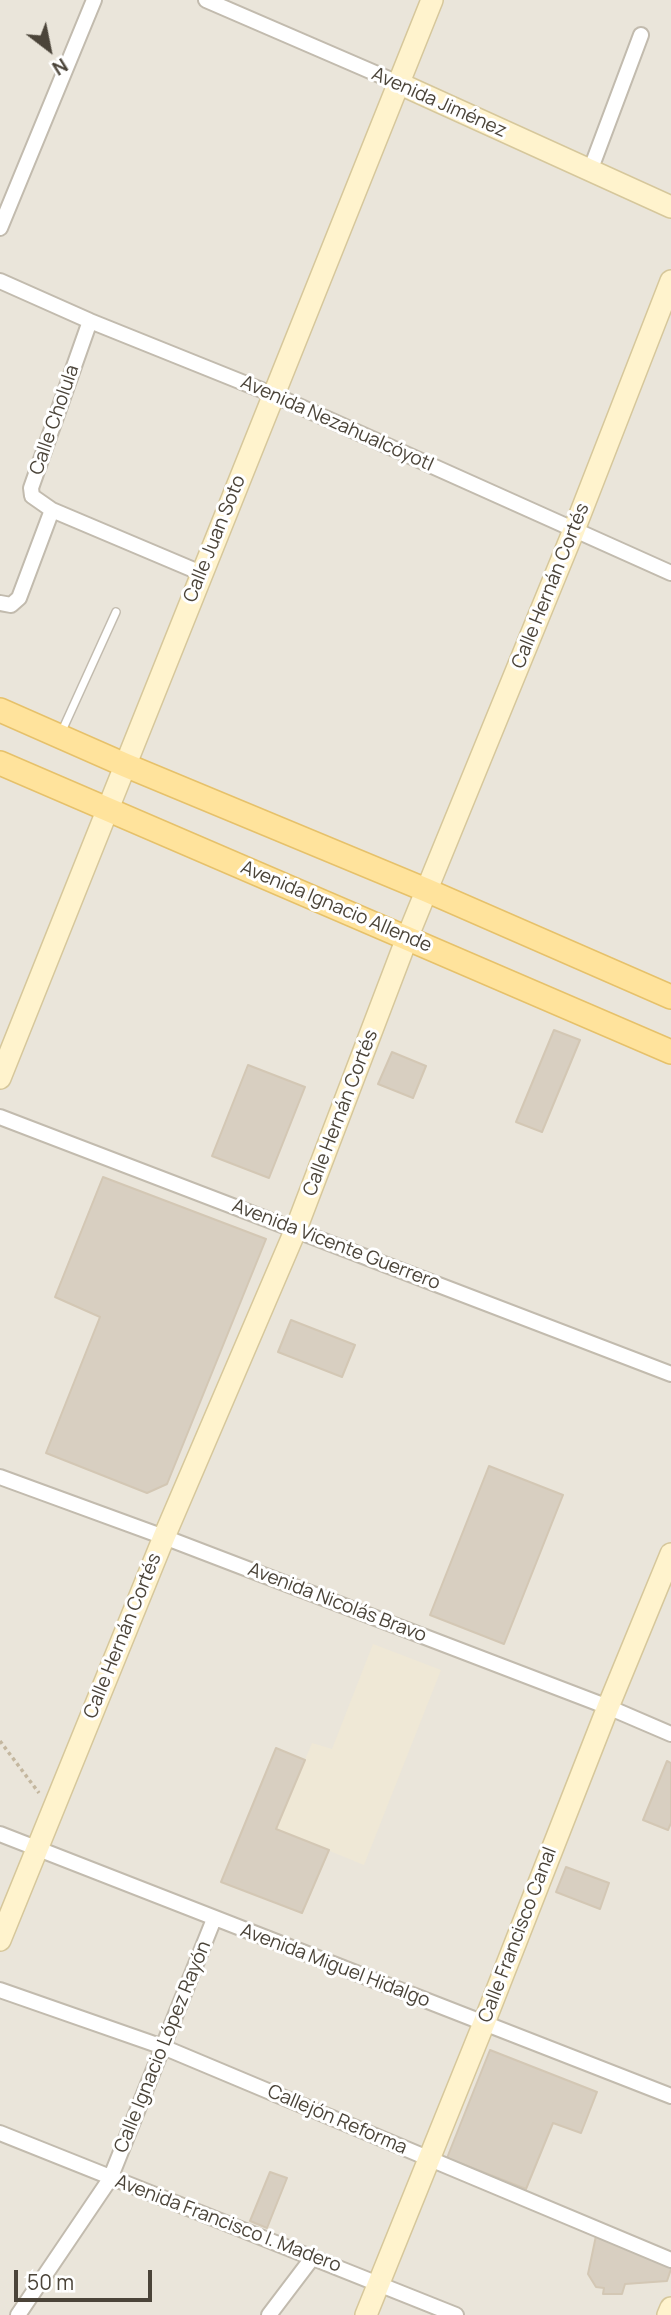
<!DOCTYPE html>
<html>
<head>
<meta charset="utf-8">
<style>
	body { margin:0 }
	#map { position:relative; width:671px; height:2315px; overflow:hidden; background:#f6f3ec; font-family:Manrope,sans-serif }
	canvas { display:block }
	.north { position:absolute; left:14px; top:14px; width:70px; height:70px; -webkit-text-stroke:5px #fff; paint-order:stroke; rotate:148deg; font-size:19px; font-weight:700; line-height:28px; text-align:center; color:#4b4439 }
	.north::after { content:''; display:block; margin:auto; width:24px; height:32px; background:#4b4439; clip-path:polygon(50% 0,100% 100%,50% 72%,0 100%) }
	.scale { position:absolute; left:14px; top:2270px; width:138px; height:32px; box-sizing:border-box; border:4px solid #4b4439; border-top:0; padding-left:9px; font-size:21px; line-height:24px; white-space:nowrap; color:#4b4439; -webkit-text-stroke:5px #fff; paint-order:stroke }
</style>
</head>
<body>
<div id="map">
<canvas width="671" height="2315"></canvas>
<div class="north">N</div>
<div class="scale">50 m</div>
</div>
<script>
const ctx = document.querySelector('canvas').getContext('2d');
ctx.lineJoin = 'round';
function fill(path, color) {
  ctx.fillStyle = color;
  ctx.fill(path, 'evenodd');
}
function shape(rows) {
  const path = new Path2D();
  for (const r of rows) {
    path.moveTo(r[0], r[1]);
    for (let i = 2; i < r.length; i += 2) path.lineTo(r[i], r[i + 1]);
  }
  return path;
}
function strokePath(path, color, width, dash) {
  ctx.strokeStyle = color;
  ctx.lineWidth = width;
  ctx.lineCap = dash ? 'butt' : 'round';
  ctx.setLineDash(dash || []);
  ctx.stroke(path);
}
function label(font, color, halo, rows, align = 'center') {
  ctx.font = font + ' Manrope,sans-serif';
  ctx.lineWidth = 6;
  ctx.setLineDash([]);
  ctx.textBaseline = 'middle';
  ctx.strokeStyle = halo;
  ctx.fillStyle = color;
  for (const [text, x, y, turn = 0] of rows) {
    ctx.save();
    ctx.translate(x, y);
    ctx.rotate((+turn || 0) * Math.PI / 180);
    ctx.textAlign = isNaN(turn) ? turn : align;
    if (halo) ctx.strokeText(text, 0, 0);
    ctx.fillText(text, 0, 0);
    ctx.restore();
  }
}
fill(shape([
	[0,0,671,0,671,2315,0,2315]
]), '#eae5da');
fill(shape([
	[373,1644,441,1670,364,1865,276,1829,312,1743,332,1749]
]), '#efe8d6');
const building = shape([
	[554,1030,580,1040,542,1132,516,1122,554,1030],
	[392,1052,426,1066,413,1098,378,1084,392,1052],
	[248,1065,305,1087,269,1178,212,1156,248,1065],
	[103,1177,266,1239,167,1484,147,1493,46,1453,100,1317,55,1297,103,1177],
	[291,1320,355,1345,342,1377,278,1352,291,1320],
	[489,1466,563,1495,504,1644,430,1615,489,1466],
	[276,1748,305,1760,276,1829,329,1850,302,1913,221,1882,276,1748],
	[667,1761,671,1763,671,1823,668,1830,643,1820,667,1761],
	[566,1867,609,1883,600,1909,556,1892,566,1867],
	[490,2050,597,2092,581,2133,553,2123,526,2189,447,2158,490,2050],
	[270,2172,287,2178,267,2228,250,2221,270,2172],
	[597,2231,671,2262,671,2269,667,2281,625,2284,622,2294,603,2294,604,2288,596,2287,588,2274,597,2231]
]);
fill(building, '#d8cfc1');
strokePath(building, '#d3c7b4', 2);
const lane = shape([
	[61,733,116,612]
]);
const street = shape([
	[206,0,398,83],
	[590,171,641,35],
	[0,228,94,0],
	[0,281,90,321,274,395,671,573],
	[90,321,31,488,32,496,52,510,201,573],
	[0,603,11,605,19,598,52,510],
	[0,1117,671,1374],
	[0,1477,164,1537,608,1707,671,1734],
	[0,1834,671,2096],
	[0,1990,163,2047,671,2260],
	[0,2133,456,2315],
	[18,2315,110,2179,214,1919],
	[269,2315,313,2257]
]);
const secondary = shape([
	[398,83,671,207],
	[0,1078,432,0],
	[0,1940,164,1537,296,1229,407,938,574,530,671,281],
	[366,2315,484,2023,608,1707,671,1554],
	[668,2315,671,2308]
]);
const primary = shape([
	[0,710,125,765,426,890,671,997],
	[0,763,671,1052]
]);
strokePath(lane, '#c2bbae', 10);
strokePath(street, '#c2bbae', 18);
strokePath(secondary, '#d6c79b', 24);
strokePath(primary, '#e6c16a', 26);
strokePath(shape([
	[0,1741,39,1793]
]), '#c4b79f', 3.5, [3.5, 3.5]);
strokePath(lane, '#fff', 7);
strokePath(street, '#fff', 14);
strokePath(secondary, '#fff3cd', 21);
strokePath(primary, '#ffe39c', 23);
label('19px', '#4b4439', '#fff', [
	["Avenida Jiménez",439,103,24],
	["Calle Cholula",55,420,-71],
	["Avenida Nezahualcóyotl",337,424,24],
	["Calle Juan Soto",215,539,-68],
	["Calle Hernán Cortés",551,586,-68],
	["Avenida Ignacio Allende",336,907,23],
	["Calle Hernán Cortés",341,1113,-69],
	["Avenida Vicente Guerrero",336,1245,21],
	["Avenida Nicolás Bravo",337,1603,21],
	["Calle Hernán Cortés",123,1636,-68],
	["Calle Francisco Canal",518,1935,-69],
	["Avenida Miguel Hidalgo",335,1966,21],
	["Calle Ignacio López Rayón",163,2047,-68],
	["Callejón Reforma",337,2120,23],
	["Avenida Francisco I. Madero",228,2224,21]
]);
</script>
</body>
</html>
